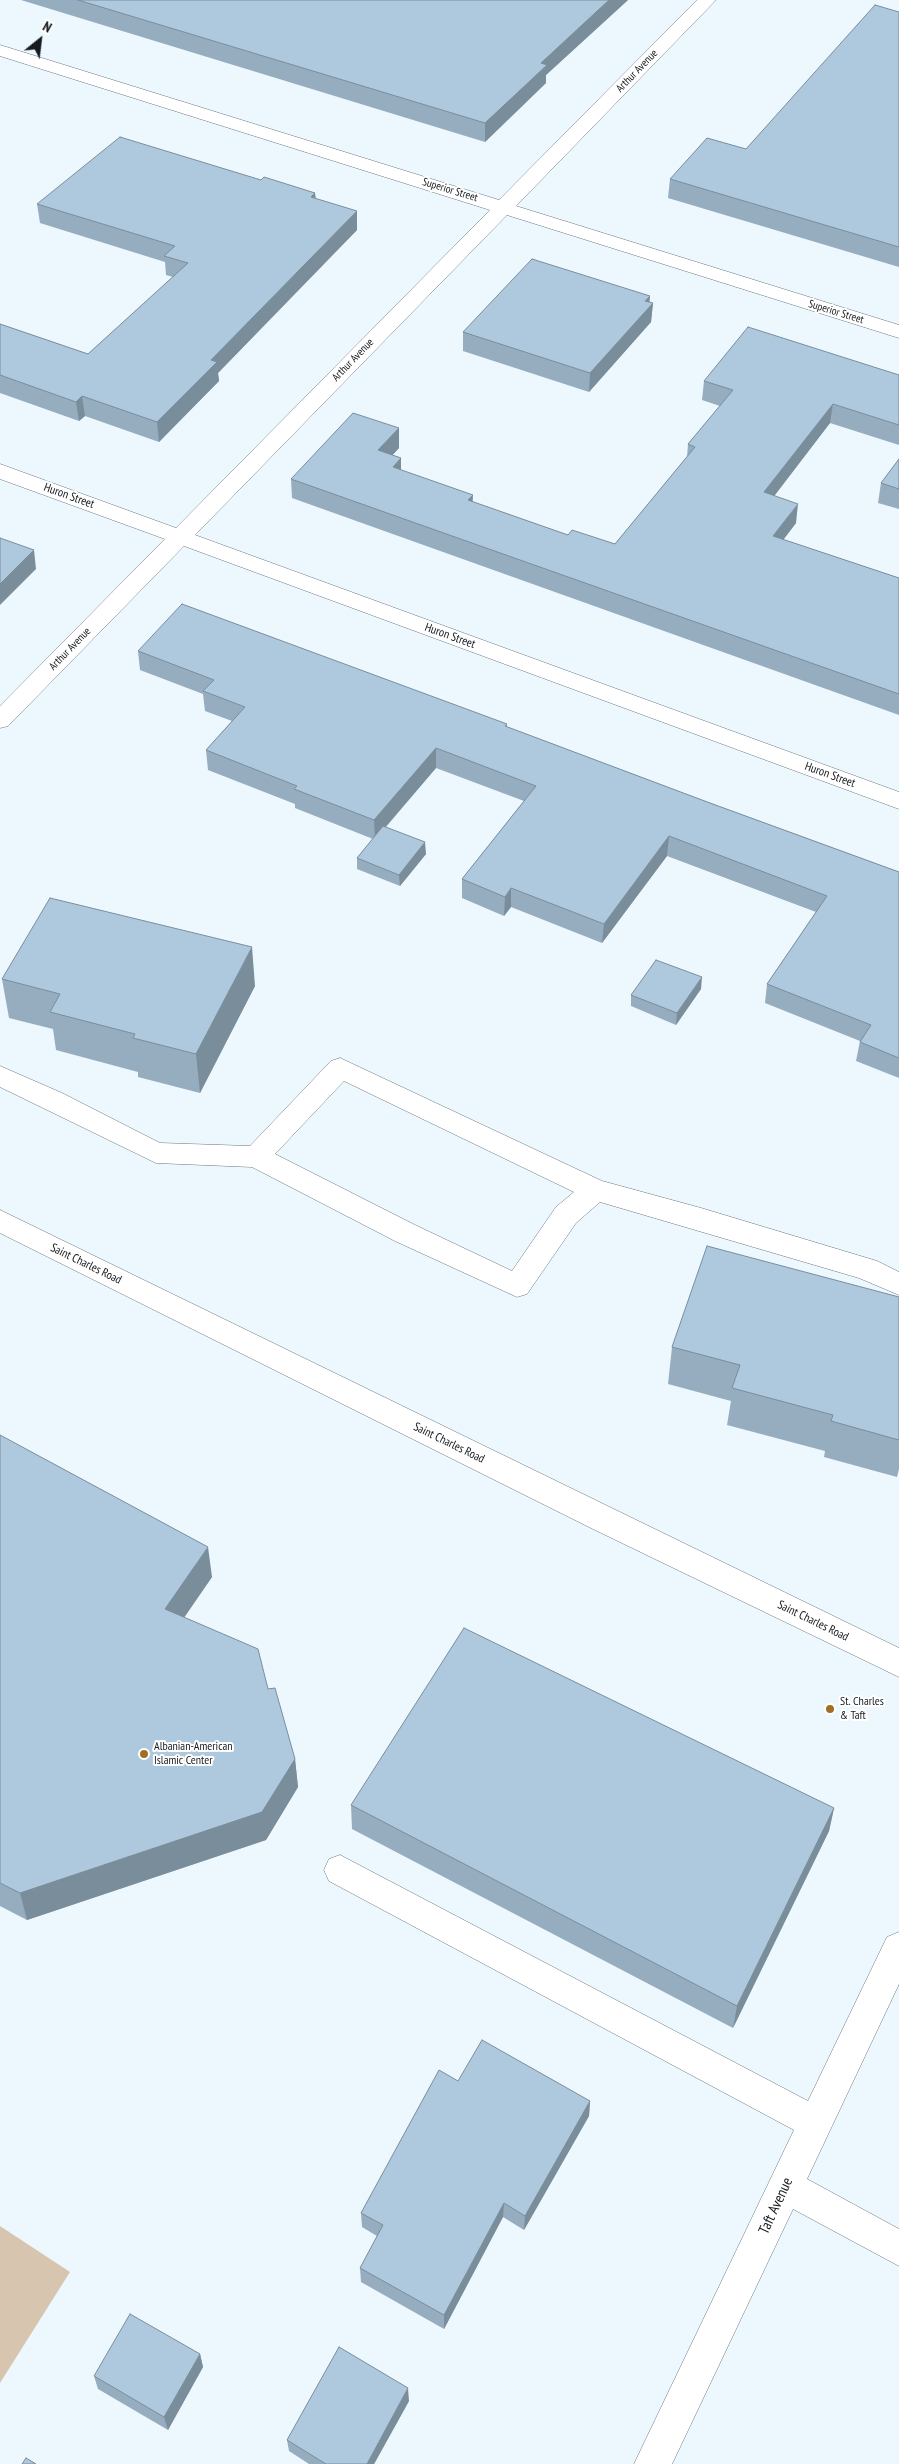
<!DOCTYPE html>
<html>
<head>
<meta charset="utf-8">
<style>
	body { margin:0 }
	#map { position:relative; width:899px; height:2464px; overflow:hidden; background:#edf7fe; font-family:"PT Sans Narrow",sans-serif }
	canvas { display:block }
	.north { position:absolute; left:15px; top:15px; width:50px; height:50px; -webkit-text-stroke:4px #fff; paint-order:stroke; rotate:29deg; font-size:14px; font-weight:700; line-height:20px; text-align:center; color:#161a1d }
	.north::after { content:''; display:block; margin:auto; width:18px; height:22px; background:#161a1d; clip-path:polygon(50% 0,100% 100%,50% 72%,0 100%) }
</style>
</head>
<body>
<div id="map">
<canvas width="899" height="2464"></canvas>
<div class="north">N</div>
</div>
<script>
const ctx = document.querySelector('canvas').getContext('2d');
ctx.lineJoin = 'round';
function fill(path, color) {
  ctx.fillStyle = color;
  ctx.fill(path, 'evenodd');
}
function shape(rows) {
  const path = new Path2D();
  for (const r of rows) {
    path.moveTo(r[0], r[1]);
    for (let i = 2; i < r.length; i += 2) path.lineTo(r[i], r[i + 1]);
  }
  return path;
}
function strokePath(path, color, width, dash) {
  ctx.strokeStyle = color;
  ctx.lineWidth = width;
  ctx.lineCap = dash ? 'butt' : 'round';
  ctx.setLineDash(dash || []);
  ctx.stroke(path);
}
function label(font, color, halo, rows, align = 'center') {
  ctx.font = font + ' "PT Sans Narrow",sans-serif';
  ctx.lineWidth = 4;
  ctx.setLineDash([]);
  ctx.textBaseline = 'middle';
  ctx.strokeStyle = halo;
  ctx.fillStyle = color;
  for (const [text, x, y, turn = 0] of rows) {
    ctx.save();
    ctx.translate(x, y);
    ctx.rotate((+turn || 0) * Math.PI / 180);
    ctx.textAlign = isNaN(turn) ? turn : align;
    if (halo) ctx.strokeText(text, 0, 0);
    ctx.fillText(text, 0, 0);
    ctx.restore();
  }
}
fill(shape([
	[0,2226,70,2272,0,2383]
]), '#d8c5af');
const minor = shape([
	[697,0,716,0,516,206,899,325,899,338,507,215,195,535,899,792,899,809,184,546,8,726,0,728,0,706,165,539,0,479,0,464,176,528,490,210,0,56,0,45,499,200,697,0],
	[340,1058,602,1181,701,1208,877,1261,899,1272,899,1295,859,1278,600,1202,576,1223,527,1294,517,1297,395,1241,252,1167,156,1163,0,1087,0,1066,62,1093,160,1143,250,1146,331,1061,340,1058],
	[344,1081,574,1192,556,1207,512,1271,415,1225,275,1154,344,1081],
	[340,1855,808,2101,887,1937,899,1932,899,1984,807,2179,899,2229,899,2266,793,2209,672,2464,634,2464,794,2130,329,1881,324,1870,329,1859,340,1855]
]);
const major = shape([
	[0,1210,899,1648,899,1677,593,1529,0,1233,0,1210]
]);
strokePath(minor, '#6d7880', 1);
strokePath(major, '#6d7880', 1);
fill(minor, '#fff');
fill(major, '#fff');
fill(shape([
	[21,0,628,0,546,75,546,83,485,142],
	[899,12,899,267,668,198,670,179,746,149],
	[261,180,315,193,316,199,357,230,218,373,219,381,159,442,85,416,79,421,0,393,0,324,88,354,173,277,166,275,165,262,40,223,37,204],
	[650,296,649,302,653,303,651,322,589,392,463,351,463,332],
	[899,375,899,445,830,423,774,496,796,523,783,540,899,578,899,715,292,498,291,479,399,428,399,448,392,455,401,458,401,470,473,502,568,535,615,544,687,457,688,444,720,406,702,400,704,381],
	[899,459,899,509,878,503,881,483],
	[138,651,507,724,507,727,710,803,899,872,899,1078,856,1061,860,1041,765,1003,767,984,816,912,667,856,602,943,511,907,504,916,462,898,462,879,524,801,436,768,386,827,426,854,400,886,357,869,357,858,373,839,295,808,295,804,208,770,206,750,232,721,205,711,203,694,140,670],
	[2,979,255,986,200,1093,138,1077,138,1072,56,1050,53,1029,9,1018],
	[701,989,676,1025,631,1006,631,995],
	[899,1297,899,1469,897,1477,824,1457,825,1451,727,1425,731,1401,668,1384,672,1347],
	[0,1435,212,1577,184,1618,268,1689,295,1759,298,1787,266,1840,27,1920,0,1906],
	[351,1805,834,1808,829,1831,733,2028,352,1829],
	[458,2081,590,2101,589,2116,524,2230,503,2217,444,2329,361,2282,360,2268,377,2236,362,2227,361,2213],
	[200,2354,203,2367,168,2430,98,2389,94,2376],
	[409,2401,374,2464,309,2464,289,2451,287,2440]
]), '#96adbf');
fill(shape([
	[609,0,628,0,546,75,546,83,485,142,485,123,541,63],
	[315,193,316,212,311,197],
	[357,211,357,230,218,373,219,381,159,442,157,422,211,360],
	[650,296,649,307,653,303,651,322,589,392,590,373],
	[82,396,85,416,79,421,76,402],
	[833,404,830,423,762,512,764,492],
	[399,428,399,448,379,470,378,450],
	[401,458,401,477,393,467],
	[473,495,472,514,468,500],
	[798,504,796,523,771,556,773,536],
	[34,550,36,569,0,605,0,584],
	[436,748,436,768,375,839,374,820],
	[669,836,667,856,602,943,604,924],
	[425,842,426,854,400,886,399,875],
	[511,888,511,907,504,916,505,897],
	[252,947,255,986,200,1093,196,1054],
	[702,977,701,989,676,1025,677,1013],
	[208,1547,212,1577,169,1639,165,1609],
	[295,1759,298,1787,266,1840,27,1920,20,1893],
	[834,1808,829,1831,733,2028,737,2006],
	[590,2101,589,2116,524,2230,525,2216],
	[504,2203,503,2217,444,2329,444,2315],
	[200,2354,203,2367,168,2430,164,2417],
	[408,2388,409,2401,374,2464,367,2464]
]), '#7a8d9b');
const building = shape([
	[78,0,609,0,541,63,547,65,485,123,78,0],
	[875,5,899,12,899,247,670,179,707,138,746,149,875,5],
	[120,137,261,180,264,177,315,193,311,197,357,211,211,360,217,362,157,422,82,396,76,402,0,375,0,324,88,354,188,263,164,256,175,246,37,204,120,137],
	[532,259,650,296,645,301,653,303,590,373,463,332,532,259],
	[748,327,899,375,899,425,833,404,764,492,798,504,773,536,899,578,899,694,291,479,353,413,399,428,378,450,401,458,393,467,473,495,468,500,568,535,572,530,615,544,695,447,688,444,733,390,704,381,748,327],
	[899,459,899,489,881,483,899,459],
	[0,538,34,550,0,584,0,538],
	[182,604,507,724,505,726,710,803,899,872,899,1058,860,1042,871,1025,767,984,827,896,669,836,604,924,511,888,505,897,462,879,536,786,436,748,374,820,294,789,297,786,206,750,245,707,203,691,214,680,138,651,182,604],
	[383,826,425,842,399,875,357,858,383,826],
	[50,898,252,947,196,1054,133,1038,135,1034,50,1012,60,994,2,979,50,898],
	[656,960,702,977,677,1013,631,995,656,960],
	[707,1246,899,1297,899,1440,831,1421,833,1415,732,1388,740,1365,672,1347,707,1246],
	[0,1435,208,1547,165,1609,258,1649,268,1689,275,1688,295,1759,262,1812,20,1893,0,1883,0,1435],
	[464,1628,834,1808,737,2006,351,1805,464,1628],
	[482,2040,590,2101,525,2216,504,2203,444,2315,360,2268,383,2225,361,2213,439,2070,458,2081,482,2040],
	[130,2314,200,2354,164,2417,94,2376,130,2314],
	[339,2347,408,2388,367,2464,326,2464,287,2440,339,2347],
	[26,2458,36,2464,22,2464,26,2458]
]);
fill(building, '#aec9de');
strokePath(building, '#7a8d9b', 1);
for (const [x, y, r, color] of [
	[830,1709,5,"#a26d26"],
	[144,1754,5,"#a26d26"]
]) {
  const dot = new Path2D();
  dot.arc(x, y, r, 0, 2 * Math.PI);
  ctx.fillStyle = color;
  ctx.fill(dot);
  strokePath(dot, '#fff', 2);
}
label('11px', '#161a1d', '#fff', [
	["Arthur Avenue",637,71,-46],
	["Superior Street",450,190,17],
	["Superior Street",836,312,17],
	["Arthur Avenue",353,360,-46],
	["Arthur Avenue",70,649,-46]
]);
label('12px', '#161a1d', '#fff', [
	["Huron Street",69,496,20],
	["Huron Street",450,636,20],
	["Huron Street",830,775,20],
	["Saint Charles Road",86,1264,26],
	["Saint Charles Road",449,1443,26],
	["Saint Charles Road",813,1621,26]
]);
label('12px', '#161a1d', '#fff', [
	["St. Charles",840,1702],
	["& Taft",840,1716],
	["Albanian-American",154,1747],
	["Islamic Center",154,1761]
], 'left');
label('15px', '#161a1d', '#fff', [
	["Taft Avenue",776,2206,-65]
]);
</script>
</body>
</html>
